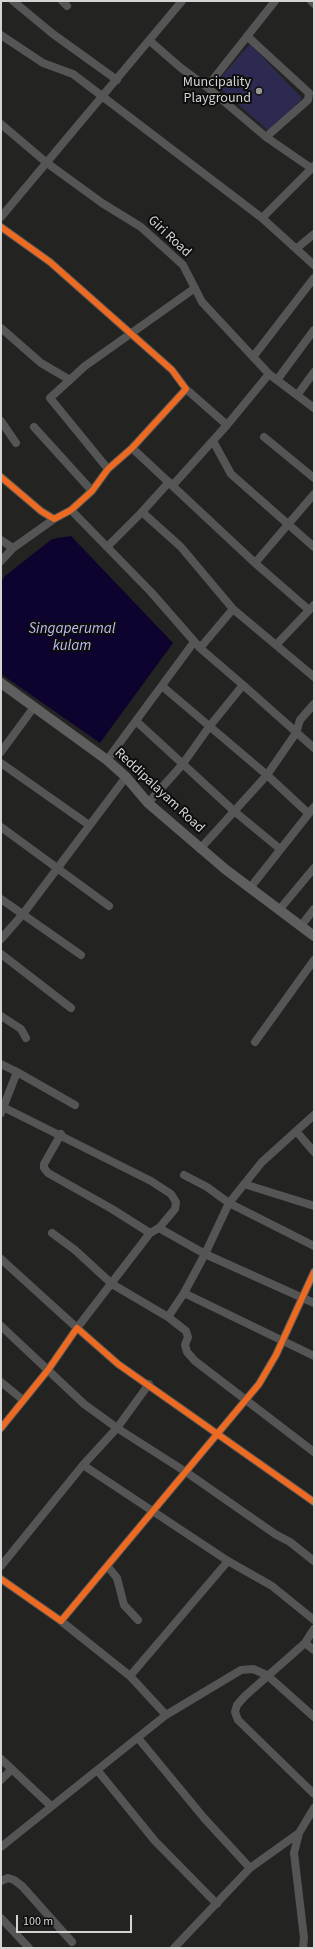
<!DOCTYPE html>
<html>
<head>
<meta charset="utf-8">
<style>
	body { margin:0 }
	#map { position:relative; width:315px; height:1949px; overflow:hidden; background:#232322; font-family:"Source Sans 3",sans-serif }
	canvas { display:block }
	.frame { position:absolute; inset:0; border:2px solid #d4d5d3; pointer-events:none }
	.scale { position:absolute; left:16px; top:1915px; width:116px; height:18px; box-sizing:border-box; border:2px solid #d4d5d3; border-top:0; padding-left:5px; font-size:12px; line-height:14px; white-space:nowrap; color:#d4d5d3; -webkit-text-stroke:3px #0c0d0c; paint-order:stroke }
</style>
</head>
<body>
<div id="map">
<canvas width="315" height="1949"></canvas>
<div class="frame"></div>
<div class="scale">100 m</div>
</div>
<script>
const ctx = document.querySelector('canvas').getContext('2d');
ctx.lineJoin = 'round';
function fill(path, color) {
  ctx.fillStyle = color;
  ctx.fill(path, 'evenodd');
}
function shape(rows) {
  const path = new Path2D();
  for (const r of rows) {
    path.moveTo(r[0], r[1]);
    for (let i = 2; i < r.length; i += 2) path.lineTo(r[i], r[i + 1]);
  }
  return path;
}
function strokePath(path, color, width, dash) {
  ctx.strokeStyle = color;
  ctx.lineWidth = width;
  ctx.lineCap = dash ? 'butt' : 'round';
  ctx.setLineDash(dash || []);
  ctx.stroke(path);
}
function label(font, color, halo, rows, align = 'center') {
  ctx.font = font + ' "Source Sans 3",sans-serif';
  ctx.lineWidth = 4;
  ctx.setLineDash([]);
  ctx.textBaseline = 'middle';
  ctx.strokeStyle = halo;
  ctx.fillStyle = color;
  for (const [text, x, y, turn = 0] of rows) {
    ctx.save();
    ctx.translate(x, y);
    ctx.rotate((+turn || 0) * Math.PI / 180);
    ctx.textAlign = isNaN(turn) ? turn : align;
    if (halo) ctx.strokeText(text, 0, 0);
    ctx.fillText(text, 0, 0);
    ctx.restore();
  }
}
fill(shape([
	[250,44,302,98,271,133,215,84]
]), '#2d2a51');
fill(shape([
	[71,536,173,643,100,743,1,674,1,582,5,576,52,539]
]), '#0d032e');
strokePath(shape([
	[13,1,53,34,117,80],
	[62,1,67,6],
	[311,1,314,4],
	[1,35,43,63,73,74,262,218,314,265],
	[247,36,309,93,308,100,266,137],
	[150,41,181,68,207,87,275,1],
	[207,87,266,137,311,168],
	[1,124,47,163,102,203,141,227,183,265,202,302,229,331,269,374,314,408],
	[1,217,182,1],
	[262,218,314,166],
	[1,227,50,262,172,370,186,389,132,448,108,469,92,491,71,510,54,519,41,511,1,477],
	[297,248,314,234],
	[1,328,41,363,70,380],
	[253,357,314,278],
	[277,380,314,330],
	[186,389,227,425,269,374],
	[298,394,314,372],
	[1,421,16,443],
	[34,427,92,491],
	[264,437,314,478],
	[213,441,231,474,314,547],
	[132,448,255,563,314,494],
	[108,469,50,398,85,366,195,288],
	[173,485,227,425],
	[71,510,151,592,200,648,243,685,209,727,182,765,148,803],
	[142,512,169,482],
	[1,540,13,548,1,561],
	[107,547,142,512,181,547,233,609,314,677],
	[13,548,54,519],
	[255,563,309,610],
	[276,645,314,605],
	[200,648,233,609],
	[243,685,314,748],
	[162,686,267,775,308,813],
	[136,721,234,811,280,849],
	[1,752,34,707],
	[107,760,194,642],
	[1,763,89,825],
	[1,827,109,906],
	[200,849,267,775,296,733,300,720,314,704],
	[250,888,314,807],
	[1,899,81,955],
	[279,910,314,868],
	[301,926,314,909],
	[1,939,23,914,126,777],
	[1,954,71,1008],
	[1,1016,21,1029,26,1038],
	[255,1042,314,960],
	[1,1064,17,1072,1,1113],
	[17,1072,75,1105],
	[3,1107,151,1181,171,1194,176,1202,175,1209,159,1228],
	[296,1131,314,1152],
	[61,1134,44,1164,44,1168,48,1173,112,1209,150,1233,159,1228,205,1254,314,1303],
	[184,1175,207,1187,229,1203,314,1246],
	[244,1184,314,1206],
	[52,1233,75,1250,112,1284,168,1317,184,1293,205,1254,229,1203,262,1162,314,1115],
	[1,1259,77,1328,150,1233],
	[184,1293,314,1356],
	[168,1317,186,1331,188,1337,185,1345,187,1352,195,1361,314,1452],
	[1,1326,84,1404,117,1428,186,1472,275,1534,290,1542,314,1561],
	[1,1382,23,1400],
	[1,1428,48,1370,77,1328,118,1364,314,1502],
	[83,1465,228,1561,272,1586,314,1620],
	[1,1566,83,1465,117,1428,149,1384],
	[108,1567,117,1578,124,1605,138,1620],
	[1,1579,61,1621,259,1384,276,1355,314,1272],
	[61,1621,130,1676,166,1715],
	[314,1629,305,1643,245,1696,237,1705,235,1712,238,1720,314,1794],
	[305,1643,314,1650],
	[130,1676,228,1561],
	[138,1738,204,1818,250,1868],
	[1,1759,51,1806],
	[98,1771,155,1841,217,1904],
	[1,1780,12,1769],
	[1,1847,166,1715,241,1670,253,1669,267,1675,314,1717],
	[1,1881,8,1878,14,1880,22,1886,72,1942],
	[1,1918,29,1948],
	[174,1948,250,1868,299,1833],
	[303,1948,304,1938,294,1853,299,1833,314,1808]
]), '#555', 8);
strokePath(shape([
	[1,683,107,760,126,777,148,803,225,869,314,936]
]), '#5e5f5e', 10);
strokePath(shape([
	[1,227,50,262,172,370,186,389,132,448,108,469,92,491,71,510,54,519,41,511,1,477],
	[1,1428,48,1370,77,1328,118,1364,314,1502],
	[1,1579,61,1621,259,1384,276,1355,314,1272]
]), '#ed6a23', 6);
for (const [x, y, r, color] of [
	[259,91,4,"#969795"]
]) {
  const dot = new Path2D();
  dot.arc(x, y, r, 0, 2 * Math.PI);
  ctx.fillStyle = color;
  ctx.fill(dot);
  strokePath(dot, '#0c0d0c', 1.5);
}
label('14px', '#d4d5d3', '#0c0d0c', [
	["Muncipality",251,83],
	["Playground",251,99]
], 'right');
label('14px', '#d4d5d3', '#0c0d0c', [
	["Giri Road",169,237,43],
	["Reddipalayam Road",159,791,43]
]);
label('italic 15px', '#bcbdf2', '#0c0d0c', [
	["Singaperumal",72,630],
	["kulam",72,647]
]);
</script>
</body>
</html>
